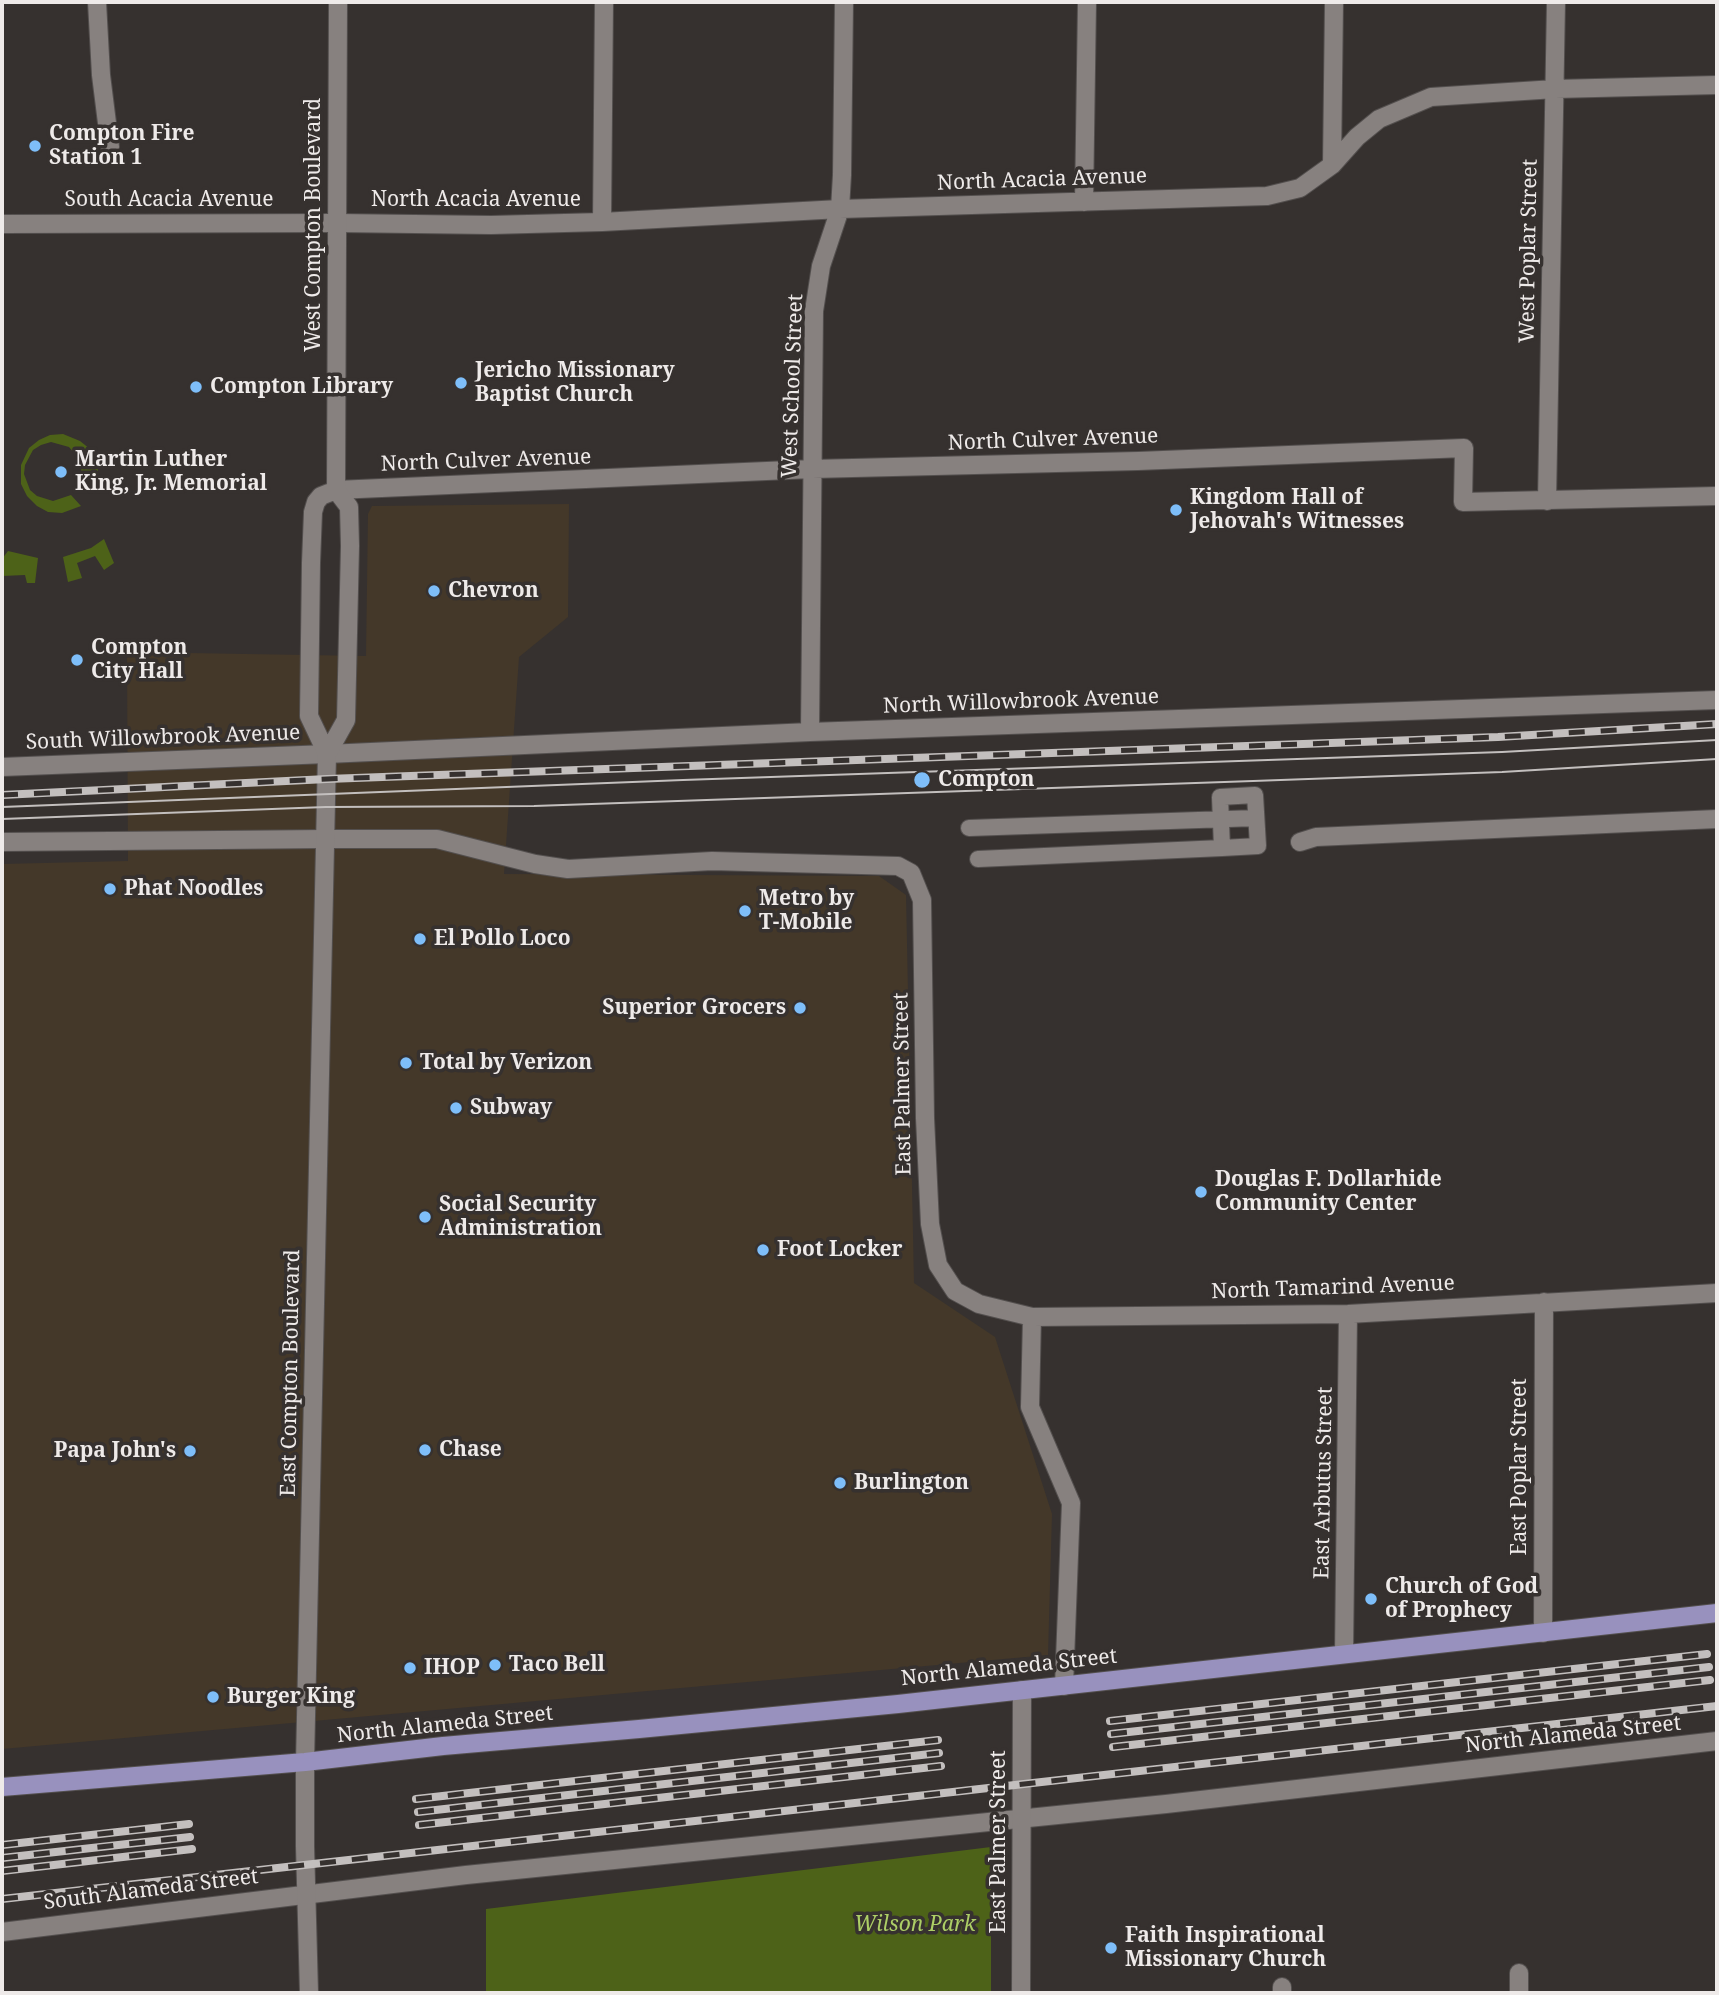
<!DOCTYPE html>
<html>
<head>
<meta charset="utf-8">
<style>
	body { margin:0 }
	#map { position:relative; width:1719px; height:1995px; overflow:hidden; background:#36312f; font-family:"Noto Serif",serif }
	canvas { display:block }
	.frame { position:absolute; inset:0; border:4px solid #eeeae9; pointer-events:none }
</style>
</head>
<body>
<div id="map">
<canvas width="1719" height="1995"></canvas>
<div class="frame"></div>
</div>
<script>
const ctx = document.querySelector('canvas').getContext('2d');
ctx.lineJoin = 'round';
function fill(path, color) {
  ctx.fillStyle = color;
  ctx.fill(path, 'evenodd');
}
function shape(rows) {
  const path = new Path2D();
  for (const r of rows) {
    path.moveTo(r[0], r[1]);
    for (let i = 2; i < r.length; i += 2) path.lineTo(r[i], r[i + 1]);
  }
  return path;
}
function strokePath(path, color, width, dash) {
  ctx.strokeStyle = color;
  ctx.lineWidth = width;
  ctx.lineCap = dash ? 'butt' : 'round';
  ctx.setLineDash(dash || []);
  ctx.stroke(path);
}
function label(font, color, halo, rows, align = 'center') {
  ctx.font = font + ' "Noto Serif",serif';
  ctx.lineWidth = 7;
  ctx.setLineDash([]);
  ctx.textBaseline = 'middle';
  ctx.strokeStyle = halo;
  ctx.fillStyle = color;
  for (const [text, x, y, turn = 0] of rows) {
    ctx.save();
    ctx.translate(x, y);
    ctx.rotate((+turn || 0) * Math.PI / 180);
    ctx.textAlign = isNaN(turn) ? turn : align;
    if (halo) ctx.strokeText(text, 0, 0);
    ctx.fillText(text, 0, 0);
    ctx.restore();
  }
}
fill(shape([
	[569,504,568,617,519,657,504,874,879,876,906,895,914,1283,995,1337,1052,1514,1048,1655,2,1749,2,864,128,861,127,652,366,656,368,514,372,506]
]), '#443829');
fill(shape([
	[63,434,80,441,90,449,98,466,98,480,96,486,81,480,81,461,69,447,51,442,41,445,33,450,25,465,24,474,30,490,37,496,53,501,71,495,81,506,62,513,48,512,37,506,27,496,21,484,21,465,29,448,39,440,50,435],
	[104,539,114,563,104,570,95,556,77,563,82,578,68,582,63,557,91,548],
	[8,551,38,558,35,583,27,583,25,575,2,576,2,559],
	[991,1847,991,1993,486,1993,486,1909]
]), '#4d6218');
const pedestrian = shape([
	[969,828,1256,818],
	[978,859,1222,848,1258,846,1255,795,1220,797,1222,848]
]);
const minor = shape([
	[97,2,101,75,110,147],
	[1332,165,1334,2],
	[1084,202,1087,2],
	[602,222,604,2],
	[337,223,491,225,602,222,840,209,1267,196,1300,188,1332,165,1357,137,1379,119,1431,97,1555,89,1717,85],
	[336,490,812,469,1138,461,1464,448,1463,502,1717,496],
	[1547,501,1556,2],
	[810,732,814,311,821,266,840,209,842,175,844,2],
	[327,754,810,732,1717,700],
	[326,839,437,839,535,864,568,869,712,861,898,866,911,873,922,900,925,1118,930,1224,938,1265,955,1291,979,1304,1032,1317,1348,1314,1717,1293],
	[1300,842,1316,837,1717,819],
	[1032,1317,1030,1407,1071,1503,1064,1686],
	[1543,1633,1544,1302],
	[1344,1654,1348,1314],
	[1282,1993,1282,1987],
	[1519,1993,1519,1973]
]);
const tertiary = shape([
	[2,224,337,223],
	[2,767,327,754],
	[2,842,326,839],
	[2,1932,466,1875,1166,1804,1717,1741]
]);
const secondary = shape([
	[327,754,346,720,350,546,349,507,336,490,338,2],
	[309,1993,305,1846,305,1762,327,754,309,716,311,563,313,512,316,502,321,496,336,490],
	[1021,1993,1022,1690]
]);
const primary = shape([
	[2,1787,305,1762,443,1746,639,1729,898,1704,1717,1613]
]);
strokePath(pedestrian, '#534f4e', 18);
strokePath(minor, '#534f4e', 20);
strokePath(tertiary, '#534f4e', 20);
strokePath(secondary, '#534f4e', 20);
strokePath(primary, '#534f4e', 20);
strokePath(pedestrian, '#87817f', 16);
strokePath(minor, '#87817f', 18);
strokePath(tertiary, '#87817f', 18);
strokePath(secondary, '#87817f', 18);
strokePath(primary, '#9891be', 18);
strokePath(shape([
	[2,807,683,780,1502,752,1717,740],
	[2,819,326,807,534,806,1253,781,1502,772,1717,759]
]), '#c3bfbe', 2);
const rail = shape([
	[2,795,327,779,1498,737,1717,724],
	[1110,1721,1707,1654],
	[1111,1734,1709,1667],
	[1113,1747,1710,1680],
	[416,1799,938,1740],
	[418,1812,939,1753],
	[419,1825,941,1766],
	[2,1845,189,1824],
	[2,1858,190,1837],
	[2,1871,192,1849],
	[2,1899,1717,1706]
]);
strokePath(rail, '#c3bfbe', 8);
strokePath(rail, '#36312f', 5, [16]);
for (const [x, y, r, color] of [
	[35,146,7,"#7ebef9"],
	[461,383,7,"#7ebef9"],
	[196,387,7,"#7ebef9"],
	[61,472,7,"#7ebef9"],
	[1176,510,7,"#7ebef9"],
	[434,591,7,"#7ebef9"],
	[77,660,7,"#7ebef9"],
	[922,780,9,"#7ebef9"],
	[110,889,7,"#7ebef9"],
	[745,911,7,"#7ebef9"],
	[420,939,7,"#7ebef9"],
	[800,1008,7,"#7ebef9"],
	[406,1063,7,"#7ebef9"],
	[456,1108,7,"#7ebef9"],
	[1201,1192,7,"#7ebef9"],
	[425,1217,7,"#7ebef9"],
	[763,1250,7,"#7ebef9"],
	[425,1450,7,"#7ebef9"],
	[190,1451,7,"#7ebef9"],
	[840,1483,7,"#7ebef9"],
	[1371,1599,7,"#7ebef9"],
	[495,1665,7,"#7ebef9"],
	[410,1668,7,"#7ebef9"],
	[213,1697,7,"#7ebef9"],
	[1111,1948,7,"#7ebef9"]
]) {
  const dot = new Path2D();
  dot.arc(x, y, r, 0, 2 * Math.PI);
  ctx.fillStyle = color;
  ctx.fill(dot);
  strokePath(dot, '#36312f', 2.5);
}
label('bold 21px', '#eeeae9', '#36312f', [
	["Compton Fire",49,134],
	["Station 1",49,158],
	["Jericho Missionary",475,371],
	["Baptist Church",475,395],
	["Compton Library",210,387],
	["Martin Luther",75,460],
	["King, Jr. Memorial",75,484],
	["Kingdom Hall of",1190,498],
	["Jehovah's Witnesses",1190,522],
	["Chevron",448,591],
	["Compton",91,648],
	["City Hall",91,672],
	["Compton",938,780],
	["Phat Noodles",124,889],
	["Metro by",759,899],
	["T-Mobile",759,923],
	["El Pollo Loco",434,939],
	["Superior Grocers",786,1008,"right"],
	["Total by Verizon",420,1063],
	["Subway",470,1108],
	["Douglas F. Dollarhide",1215,1180],
	["Community Center",1215,1204],
	["Social Security",439,1205],
	["Administration",439,1229],
	["Foot Locker",777,1250],
	["Chase",439,1450],
	["Papa John's",176,1451,"right"],
	["Burlington",854,1483],
	["Church of God",1385,1587],
	["of Prophecy",1385,1611],
	["Taco Bell",509,1665],
	["IHOP",424,1668],
	["Burger King",227,1697],
	["Faith Inspirational",1125,1936],
	["Missionary Church",1125,1960]
], 'left');
label('21px', '#eeeae9', '#36312f', [
	["North Acacia Avenue",1042,180,-2],
	["South Acacia Avenue",169,200],
	["North Acacia Avenue",476,200],
	["West Compton Boulevard",314,225,-90],
	["West Poplar Street",1529,251,-89],
	["West School Street",793,386,-88],
	["North Culver Avenue",1053,440,-2],
	["North Culver Avenue",486,461,-2],
	["North Willowbrook Avenue",1021,702,-2],
	["South Willowbrook Avenue",163,738,-2],
	["East Palmer Street",903,1084,-91],
	["North Tamarind Avenue",1333,1288,-2],
	["East Compton Boulevard",291,1373,-89],
	["East Poplar Street",1520,1467,-90],
	["East Arbutus Street",1324,1483,-89],
	["North Alameda Street",1009,1668,-6],
	["North Alameda Street",445,1725,-6],
	["North Alameda Street",1573,1735,-6],
	["East Palmer Street",999,1842,-90],
	["South Alameda Street",151,1890,-7]
]);
label('italic 21px', '#adcf66', '#36312f', [
	["Wilson Park",915,1925]
]);
</script>
</body>
</html>
